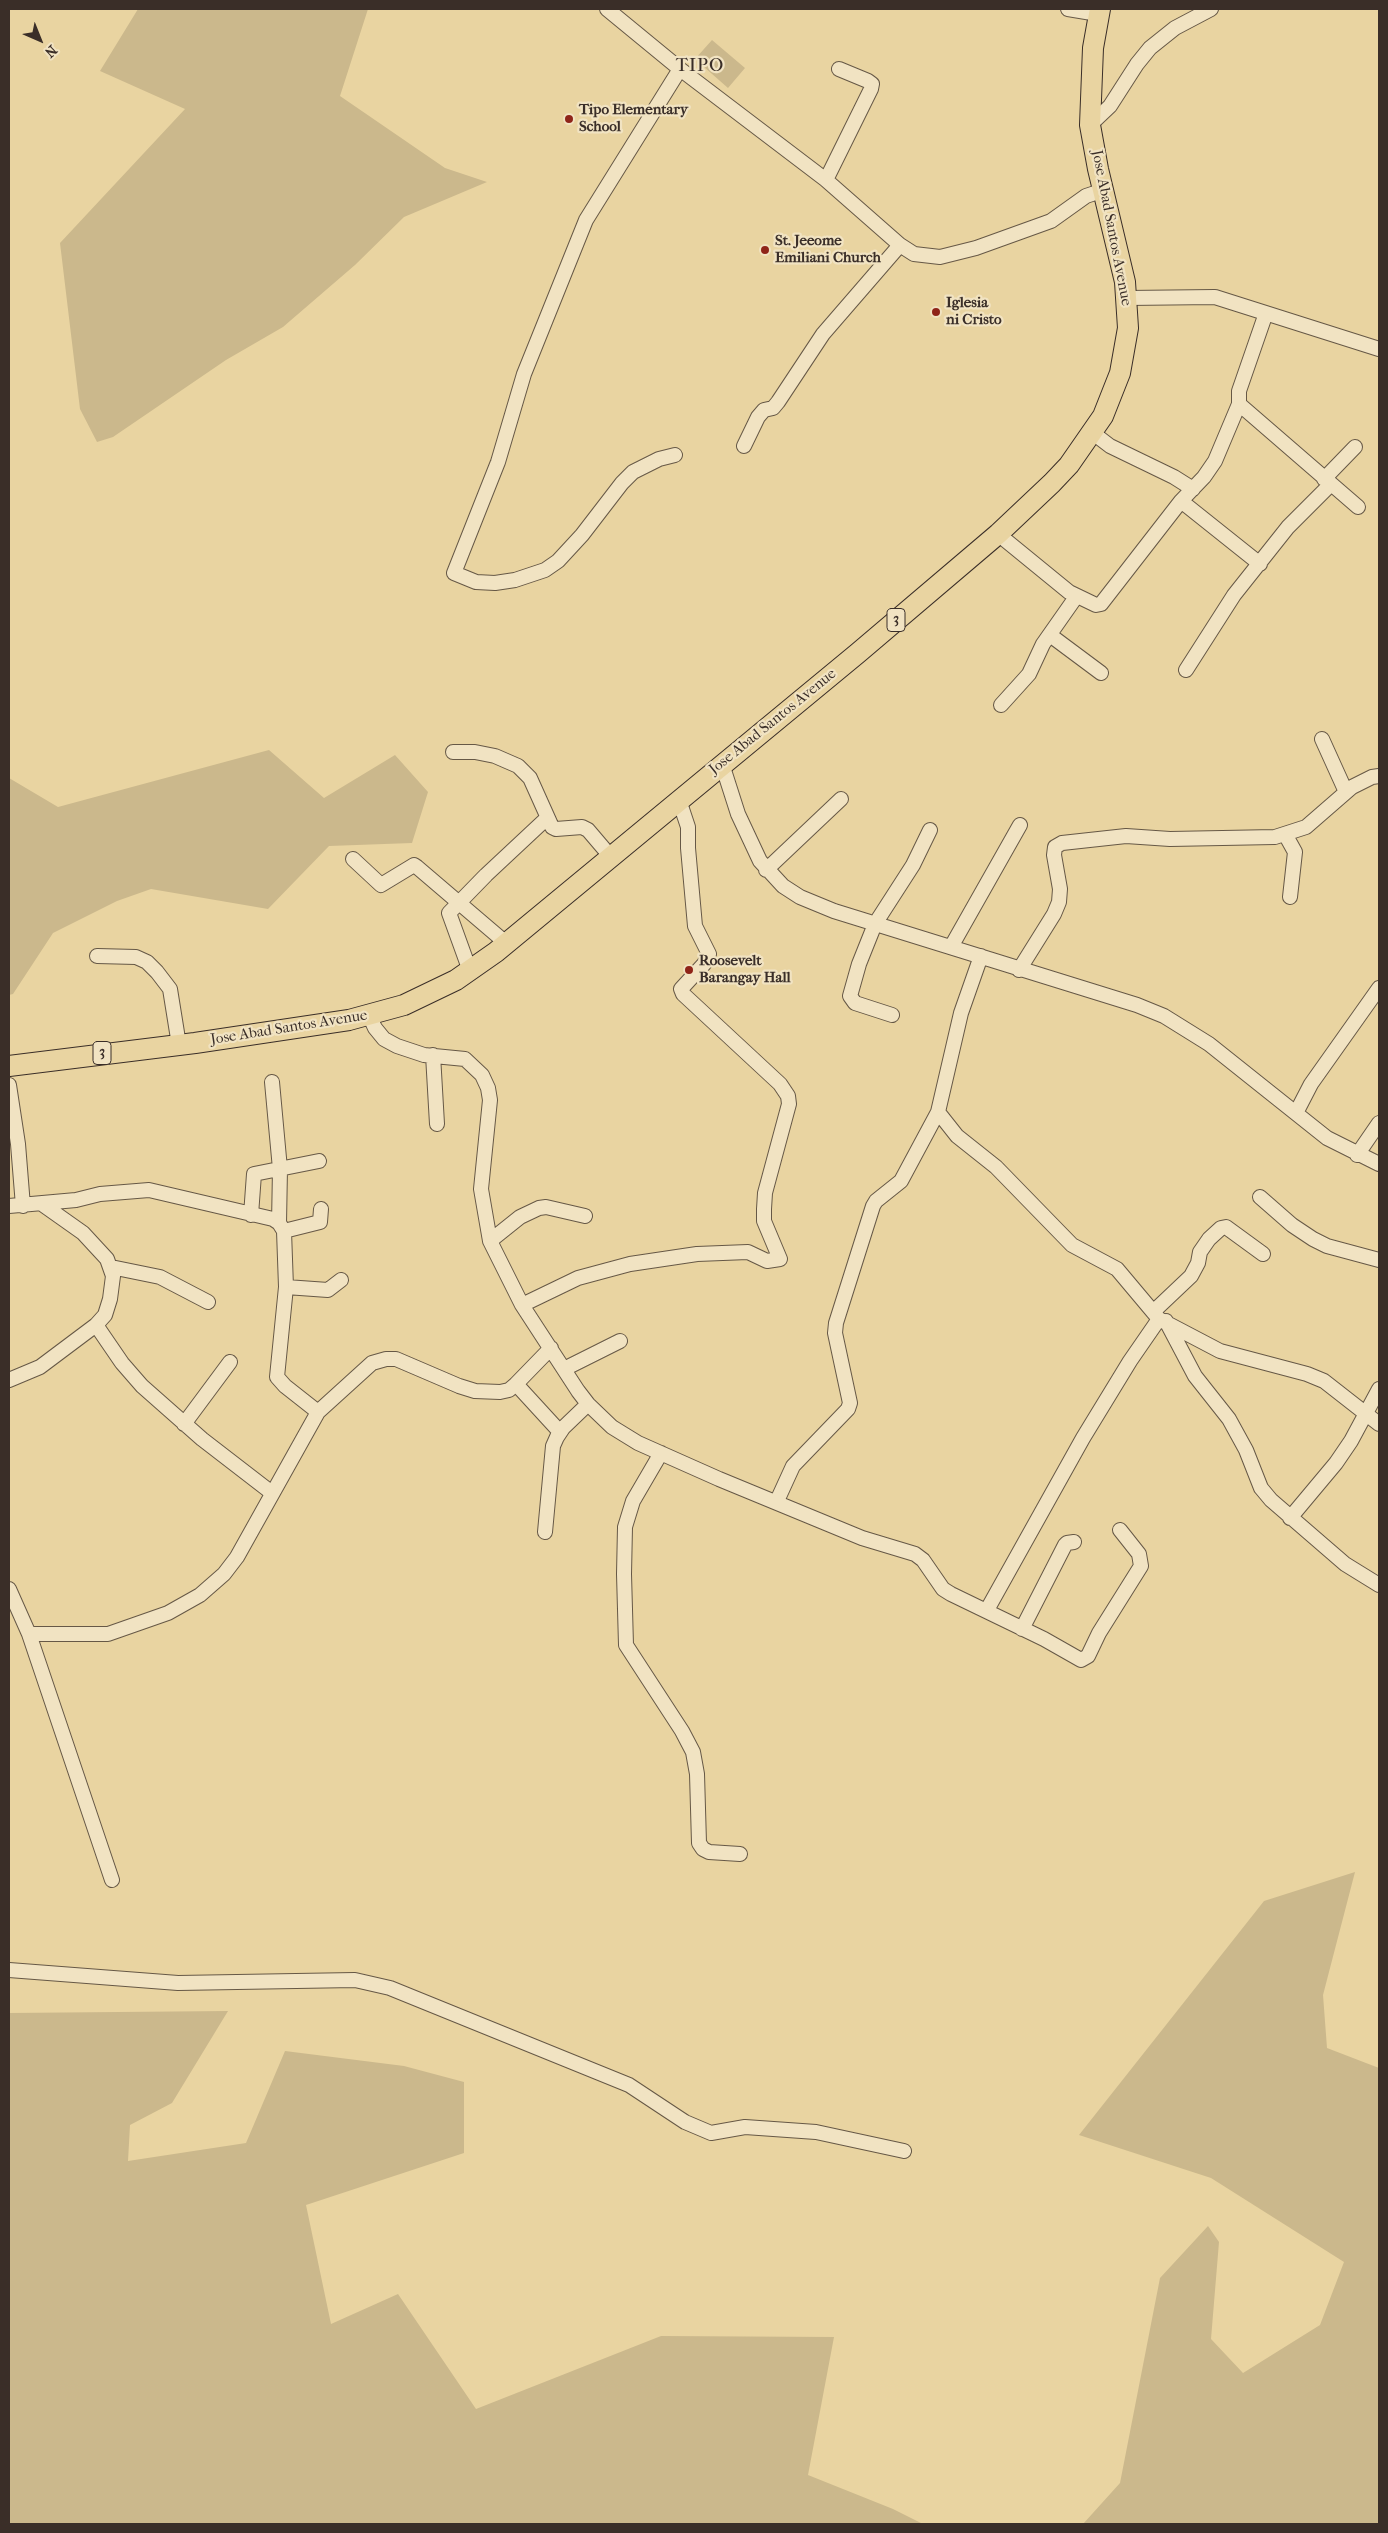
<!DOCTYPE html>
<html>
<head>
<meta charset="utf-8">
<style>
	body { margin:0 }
	#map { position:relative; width:1388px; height:2533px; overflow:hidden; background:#e9d4a1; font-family:"IM FELL French Canon",serif }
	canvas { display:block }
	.frame { position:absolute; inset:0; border:10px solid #3a2e28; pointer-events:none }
	.north { position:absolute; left:15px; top:15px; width:50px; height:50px; -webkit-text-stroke:4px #f1e3c2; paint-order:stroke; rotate:136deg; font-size:14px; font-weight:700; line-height:20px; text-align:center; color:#3a2e28 }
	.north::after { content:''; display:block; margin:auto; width:18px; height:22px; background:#3a2e28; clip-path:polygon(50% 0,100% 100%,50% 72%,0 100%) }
</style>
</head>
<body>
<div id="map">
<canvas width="1388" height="2533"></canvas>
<div class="frame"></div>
<div class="north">N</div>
</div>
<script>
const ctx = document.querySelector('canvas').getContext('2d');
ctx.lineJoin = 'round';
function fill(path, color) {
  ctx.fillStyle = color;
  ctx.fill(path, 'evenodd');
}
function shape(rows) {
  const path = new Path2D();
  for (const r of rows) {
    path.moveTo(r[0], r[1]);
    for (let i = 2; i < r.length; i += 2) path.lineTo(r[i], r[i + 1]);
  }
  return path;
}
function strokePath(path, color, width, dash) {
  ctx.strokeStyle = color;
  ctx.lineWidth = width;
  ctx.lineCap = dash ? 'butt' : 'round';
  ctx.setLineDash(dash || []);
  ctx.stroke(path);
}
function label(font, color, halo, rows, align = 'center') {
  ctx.font = font + ' "IM FELL French Canon",serif';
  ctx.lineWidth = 4.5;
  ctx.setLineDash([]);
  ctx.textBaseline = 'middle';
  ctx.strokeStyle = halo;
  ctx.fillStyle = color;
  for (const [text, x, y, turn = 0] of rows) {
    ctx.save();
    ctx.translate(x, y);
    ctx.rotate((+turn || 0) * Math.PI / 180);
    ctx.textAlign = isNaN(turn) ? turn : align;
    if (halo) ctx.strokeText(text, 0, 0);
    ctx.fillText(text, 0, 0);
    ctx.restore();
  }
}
fill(shape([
	[138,9,368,9,340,96,445,168,487,182,404,217,355,265,283,327,226,360,113,437,97,442,80,409,60,243,185,109,100,71],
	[712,40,745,68,728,88,695,59],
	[269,750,324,798,395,755,428,792,412,843,329,846,268,909,151,889,117,901,53,933,13,994,9,995,9,778,58,807],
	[1355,1872,1323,1995,1327,2048,1379,2068,1379,2524,1083,2524,1120,2483,1160,2278,1208,2226,1219,2242,1211,2339,1243,2373,1320,2325,1344,2262,1211,2178,1079,2135,1264,1901],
	[228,2011,172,2103,130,2125,128,2161,246,2143,285,2051,404,2066,464,2082,464,2153,306,2205,331,2324,398,2294,476,2409,661,2336,834,2337,808,2475,893,2509,923,2524,9,2524,9,2013]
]), '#cbb88c');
const minor = shape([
	[607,9,680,69,826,180,900,245,914,254,940,257,976,248,1051,221,1086,196,1104,190],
	[1068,9,1098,14],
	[1090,125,1110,106,1137,64,1150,48,1175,28,1211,9],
	[826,180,871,89,872,84,868,81,839,69],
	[1127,298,1215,297,1379,349],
	[1266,313,1239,391,1239,404,1358,507],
	[1093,433,1110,446,1174,477,1193,489],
	[744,446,758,417,764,410,773,408,778,402,823,334,900,245],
	[675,455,659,459,633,472,622,483,582,535,558,561,545,570,515,580,495,583,476,582,454,573,498,462,524,374,586,220,680,69],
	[1324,479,1355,447],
	[1181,501,1260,564],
	[998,534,1069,592,1096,605,1101,604,1181,501,1204,477,1215,461,1239,404],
	[1050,635,1101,673],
	[1186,670,1234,595,1288,527,1330,485],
	[1001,705,1029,674,1043,644,1076,597],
	[1322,739,1346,792],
	[453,752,475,752,495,756,518,766,530,778,552,827,556,829,582,827,588,830,611,857],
	[722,764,738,814,760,861,783,886,800,897,834,911,1137,1005,1164,1016,1209,1044,1327,1138,1379,1164],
	[1285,834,1295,852,1290,897],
	[353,859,381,885,414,865,417,867,506,943],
	[766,870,841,799],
	[951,947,1020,825],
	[97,956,136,957,147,962,157,972,170,989,179,1045],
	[1019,970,1054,914,1059,902,1060,889,1054,855,1055,847,1062,843,1126,836,1170,839,1275,837,1306,827,1352,787,1372,777,1379,776],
	[470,971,449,913,486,875,547,818],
	[369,1015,375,1028,384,1039,397,1046,424,1055,465,1059,482,1075,488,1088,490,1100,481,1189,490,1241,522,1305,578,1391,588,1404,612,1427,638,1443,719,1479,862,1538,915,1554,923,1560,943,1589,951,1594,1044,1639,1081,1660,1088,1656,1099,1633,1141,1566,1139,1554,1120,1530],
	[892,1015,855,1003,850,996,859,964,875,924,913,865,930,830],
	[433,1055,437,1124],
	[272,1082,280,1169,279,1223],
	[9,1085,18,1144,23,1206],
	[938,1112,957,1136,996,1167,1072,1245,1117,1269,1159,1319,1220,1351,1307,1374,1324,1381,1379,1424],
	[1296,1113,1311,1084,1379,988],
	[1357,1155,1379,1123],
	[1260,1197,1292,1225,1313,1239,1327,1246,1379,1260],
	[9,1206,76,1200,100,1194,149,1190,273,1219,279,1223,284,1231,286,1287,277,1377,285,1386,318,1412],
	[251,1215,254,1174,319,1161],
	[284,1231,320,1222,321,1209],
	[490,1241,520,1217,539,1208,546,1207,585,1216],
	[111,1267,160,1277,208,1302],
	[286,1287,328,1290,341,1280],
	[522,1305,578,1278,630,1264,697,1254,748,1252,767,1261,780,1259,764,1221,764,1209,765,1193,789,1104,788,1096,780,1084,683,994,681,989,704,964,709,954,695,926,688,848,688,827,679,800],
	[1153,1312,1191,1276,1198,1263,1200,1252,1209,1239,1221,1228,1226,1227,1263,1254],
	[1166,1321,1195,1376,1229,1419,1246,1450,1261,1488,1271,1500,1345,1564,1379,1585],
	[96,1325,122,1363,142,1386,202,1439,272,1493],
	[564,1369,620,1341],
	[9,1380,40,1367,96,1325,105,1315,110,1299,113,1276,107,1259,83,1233,42,1204],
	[516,1384,560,1432],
	[184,1424,230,1362],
	[661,1453,633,1501,625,1527,624,1574,626,1645,682,1731,693,1752,697,1774,699,1843,703,1849,709,1852,740,1854],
	[777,1501,793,1466,848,1409,850,1403,835,1333,836,1323,873,1206,876,1201,901,1181,938,1112,961,1013,981,956],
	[1290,1518,1336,1463,1351,1441,1379,1389],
	[545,1532,553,1446,557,1437,563,1428,588,1404],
	[9,1589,29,1634,112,1880],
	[987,1610,1083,1438,1130,1361,1159,1319],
	[1022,1629,1065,1545,1067,1543,1074,1542],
	[29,1634,108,1634,168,1613,200,1595,224,1574,237,1557,318,1412,372,1363,386,1359,396,1359,459,1386,475,1391,500,1392,509,1390,516,1384,551,1348],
	[9,1970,178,1983,355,1980,390,1988,629,2085,685,2122,711,2133,745,2127,816,2132,904,2151]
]);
const highway = shape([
	[9,1066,195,1043,349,1020,404,1005,456,980,496,952,858,653,998,534,1052,483,1069,465,1103,416,1120,373,1128,328,1125,282,1098,169,1090,125,1093,48,1100,9]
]);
strokePath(minor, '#665846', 16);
strokePath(highway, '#3a2e28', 22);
strokePath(minor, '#f1e3c2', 14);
strokePath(highway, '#e9d4a1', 20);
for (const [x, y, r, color] of [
	[569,119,5,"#8f2418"],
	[765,250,5,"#8f2418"],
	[936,312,5,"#8f2418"],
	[689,970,5,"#8f2418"]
]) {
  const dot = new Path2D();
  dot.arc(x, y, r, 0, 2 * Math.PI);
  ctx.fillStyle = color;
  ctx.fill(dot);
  strokePath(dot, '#f1e3c2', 2);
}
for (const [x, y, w] of [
	[896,620,18],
	[102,1053,18]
]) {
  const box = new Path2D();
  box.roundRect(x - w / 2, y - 11.5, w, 23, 4);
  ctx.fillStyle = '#f1e3c2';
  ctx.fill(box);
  strokePath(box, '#3a2e28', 1);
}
label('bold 14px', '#3a2e28', null, [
	["3",896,620],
	["3",102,1053]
]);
label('bold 15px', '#3a2e28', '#f1e3c2', [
	["Tipo Elementary",579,110],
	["School",579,127],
	["St. Jeeome",775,241],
	["Emiliani Church",775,258],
	["Iglesia",946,303],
	["ni Cristo",946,320],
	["Roosevelt",699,961],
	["Barangay Hall",699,978]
], 'left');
label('15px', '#3a2e28', '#f1e3c2', [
	["Jose Abad Santos Avenue",1111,228,79],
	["Jose Abad Santos Avenue",773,722,-39],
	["Jose Abad Santos Avenue",289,1028,-9]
]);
ctx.letterSpacing = '1px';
label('18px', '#3a2e28', '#f1e3c2', [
	["TIPO",700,67]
]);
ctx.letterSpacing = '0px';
</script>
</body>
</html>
